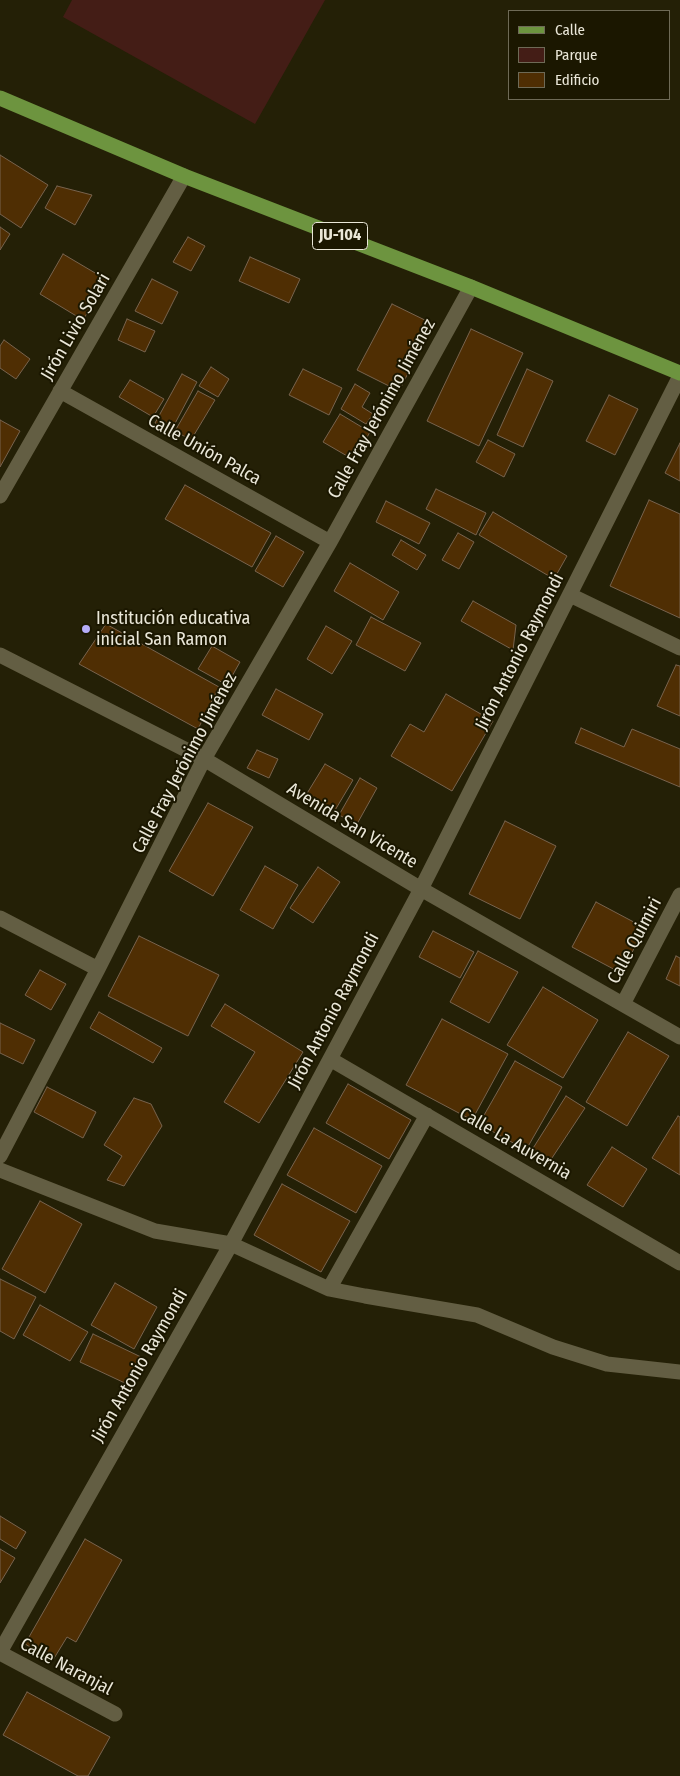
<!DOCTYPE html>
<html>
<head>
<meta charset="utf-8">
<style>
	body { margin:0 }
	#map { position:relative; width:680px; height:1776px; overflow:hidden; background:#242006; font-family:"Fira Sans Condensed",sans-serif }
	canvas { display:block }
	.legend { position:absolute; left:508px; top:10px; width:162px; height:90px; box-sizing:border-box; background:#1b1700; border:1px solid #6e6a56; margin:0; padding:6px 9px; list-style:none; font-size:15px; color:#eae7d8 }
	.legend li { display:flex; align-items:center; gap:10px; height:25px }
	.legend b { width:25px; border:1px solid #6e6a56 }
</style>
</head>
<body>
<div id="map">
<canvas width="680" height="1776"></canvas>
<ul class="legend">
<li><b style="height:6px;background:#6d943f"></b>Calle</li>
<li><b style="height:14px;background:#441d16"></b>Parque</li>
<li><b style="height:14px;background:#4f2e03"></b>Edificio</li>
</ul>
</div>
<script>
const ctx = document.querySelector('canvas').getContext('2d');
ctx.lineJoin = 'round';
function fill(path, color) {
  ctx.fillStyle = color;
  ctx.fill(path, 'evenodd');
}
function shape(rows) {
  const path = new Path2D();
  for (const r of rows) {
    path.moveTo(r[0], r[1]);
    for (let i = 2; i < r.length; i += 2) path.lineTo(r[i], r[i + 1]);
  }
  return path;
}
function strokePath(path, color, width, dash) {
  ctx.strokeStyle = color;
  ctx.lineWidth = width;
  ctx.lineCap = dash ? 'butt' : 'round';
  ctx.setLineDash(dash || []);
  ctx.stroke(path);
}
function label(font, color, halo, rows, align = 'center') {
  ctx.font = font + ' "Fira Sans Condensed",sans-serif';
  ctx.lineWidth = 4;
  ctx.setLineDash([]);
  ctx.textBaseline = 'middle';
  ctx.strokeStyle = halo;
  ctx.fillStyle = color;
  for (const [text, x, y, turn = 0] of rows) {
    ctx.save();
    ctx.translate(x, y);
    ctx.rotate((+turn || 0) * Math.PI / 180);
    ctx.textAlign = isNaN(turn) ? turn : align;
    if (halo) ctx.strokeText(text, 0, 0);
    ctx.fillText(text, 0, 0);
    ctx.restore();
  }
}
fill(shape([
	[72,0,325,0,255,124,63,17]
]), '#441d16');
const building = shape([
	[0,155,48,185,21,228,0,214,0,155],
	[57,186,92,195,75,225,45,208,57,186],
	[0,227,10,234,0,250,0,227],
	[188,237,205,246,191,271,173,262,188,237],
	[63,254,107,280,83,320,40,294,63,254],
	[250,257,300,279,289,303,239,281,250,257],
	[152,279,178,292,162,324,135,311,152,279],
	[392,304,433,324,399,391,357,370,392,304],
	[127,319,155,331,145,352,118,340,127,319],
	[471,329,523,353,479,446,427,421,471,329],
	[4,340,30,359,16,379,0,368,0,346,4,340],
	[211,367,229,379,218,397,199,386,211,367],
	[303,369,342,388,329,415,289,395,303,369],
	[527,369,553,381,523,447,497,435,527,369],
	[182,374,197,382,171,431,155,423,182,374],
	[130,380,164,399,153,417,119,397,130,380],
	[355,384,370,393,362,407,373,414,366,424,341,409,355,384],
	[198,391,215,400,191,440,175,431,198,391],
	[609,395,638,409,615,455,586,441,609,395],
	[340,414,370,432,354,460,323,442,340,414],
	[0,420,20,431,0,467,0,420],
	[488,440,515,454,504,477,476,462,488,440],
	[680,443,680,481,665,473,680,443],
	[185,485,271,533,252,567,165,519,185,485],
	[436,489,486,513,476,535,426,509,436,489],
	[649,500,680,514,680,618,610,586,649,500],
	[386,501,430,523,419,544,376,522,386,501],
	[493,512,567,556,554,579,479,535,493,512],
	[458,533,474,542,459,569,442,560,458,533],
	[276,536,304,552,283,587,255,571,276,536],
	[401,540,426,555,417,570,392,555,401,540],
	[350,563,399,592,383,620,334,591,350,563],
	[473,601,516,625,513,650,461,621,473,601],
	[371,617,421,643,405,671,356,645,371,617],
	[106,624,219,687,198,729,79,664,106,624],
	[326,626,352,641,332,674,307,659,326,626],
	[212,646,240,662,227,685,198,669,212,646],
	[676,665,680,666,680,716,657,706,676,665],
	[276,689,323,714,309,740,262,715,276,689],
	[446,694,493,721,452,791,391,756,410,724,424,732,446,694],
	[581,728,624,747,632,729,680,749,680,787,575,743,581,728],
	[257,750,278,759,269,778,247,768,257,750],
	[325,764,353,780,331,817,303,800,325,764],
	[360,778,377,788,357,824,339,815,360,778],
	[208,803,253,827,213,896,169,871,208,803],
	[505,821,556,846,520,919,469,894,505,821],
	[265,866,298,885,273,929,240,910,265,866],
	[318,867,340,882,313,923,290,908,318,867],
	[596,902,645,928,621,973,572,947,596,902],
	[433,931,474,952,460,978,419,957,433,931],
	[139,936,219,975,188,1036,108,996,139,936],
	[478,951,518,972,489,1023,450,1002,478,951],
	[676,956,680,958,680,986,666,979,676,956],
	[40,970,66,984,51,1010,25,995,40,970],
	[543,987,598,1020,563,1078,507,1045,543,987],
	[225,1004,303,1052,259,1123,224,1102,255,1052,211,1026,225,1004],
	[99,1012,162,1048,153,1063,90,1028,99,1012],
	[442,1019,508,1054,472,1120,406,1085,442,1019],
	[0,1023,35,1040,23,1064,0,1053,0,1023],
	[628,1032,669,1056,627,1126,586,1102,628,1032],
	[515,1061,562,1087,526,1150,479,1124,515,1061],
	[348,1084,411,1120,389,1159,326,1123,348,1084],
	[47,1087,96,1112,83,1138,34,1112,47,1087],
	[566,1096,585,1108,548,1164,530,1153,566,1096],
	[134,1098,151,1104,162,1126,124,1186,107,1180,122,1156,104,1145,134,1098],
	[678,1116,680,1117,680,1175,652,1158,678,1116],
	[314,1128,382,1166,356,1213,287,1175,314,1128],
	[612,1147,647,1169,623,1207,587,1185,612,1147],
	[282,1184,350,1221,321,1272,254,1235,282,1184],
	[40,1201,82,1224,45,1293,2,1269,40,1201],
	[0,1279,36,1297,14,1339,0,1331,0,1279],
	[115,1283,157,1307,134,1349,91,1325,115,1283],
	[40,1305,88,1332,70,1361,23,1335,40,1305],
	[93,1334,141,1357,127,1384,80,1362,93,1334],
	[0,1516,26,1532,16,1549,0,1539,0,1516],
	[85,1539,122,1560,76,1642,67,1637,53,1660,25,1644,85,1539],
	[0,1549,15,1558,0,1583,0,1549],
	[27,1692,110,1737,88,1776,78,1776,3,1735,27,1692]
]);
fill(building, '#4f2e03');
strokePath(building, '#78634e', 1);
strokePath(shape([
	[60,391,330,542],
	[0,496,184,176],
	[570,595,680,648],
	[0,655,204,759,421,889,680,1037],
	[0,918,98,969],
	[623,1004,680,895],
	[330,1059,680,1263],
	[0,1156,98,969,204,759,330,542,471,287],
	[0,1170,155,1231,231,1244,329,1289,365,1296,477,1315,553,1347,607,1364,680,1372],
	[329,1289,427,1115],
	[0,1652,231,1244,421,889,680,376],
	[0,1653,115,1714]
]), '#635e43', 15);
strokePath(shape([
	[0,98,184,176,471,287,680,373]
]), '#6d943f', 15);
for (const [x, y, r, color] of [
	[86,629,5,"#b5acf8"]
]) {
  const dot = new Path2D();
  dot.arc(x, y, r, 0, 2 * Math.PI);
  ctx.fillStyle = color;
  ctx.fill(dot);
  strokePath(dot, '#1b1700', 2);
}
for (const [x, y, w] of [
	[340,236,55]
]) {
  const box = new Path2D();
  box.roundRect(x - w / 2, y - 13.5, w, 27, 4);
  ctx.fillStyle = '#1b1700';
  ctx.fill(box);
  strokePath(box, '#eae7d8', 1);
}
label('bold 16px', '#eae7d8', null, [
	["JU-104",340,236]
]);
label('18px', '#eae7d8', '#1b1700', [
	["Jirón Livio Solari",76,327,-60],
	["Calle Fray Jerónimo Jiménez",382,409,-61],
	["Calle Unión Palca",204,450,29],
	["Jirón Antonio Raymondi",520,652,-63],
	["Calle Fray Jerónimo Jiménez",185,763,-62],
	["Avenida San Vicente",352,826,31],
	["Calle Quimiri",635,941,-62],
	["Jirón Antonio Raymondi",334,1011,-62],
	["Calle La Auvernia",515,1144,30],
	["Jirón Antonio Raymondi",140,1366,-60],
	["Calle Naranjal",66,1667,28]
]);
label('18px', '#eae7d8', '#1b1700', [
	["Institución educativa",96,619],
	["inicial San Ramon",96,640]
], 'left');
</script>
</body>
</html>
